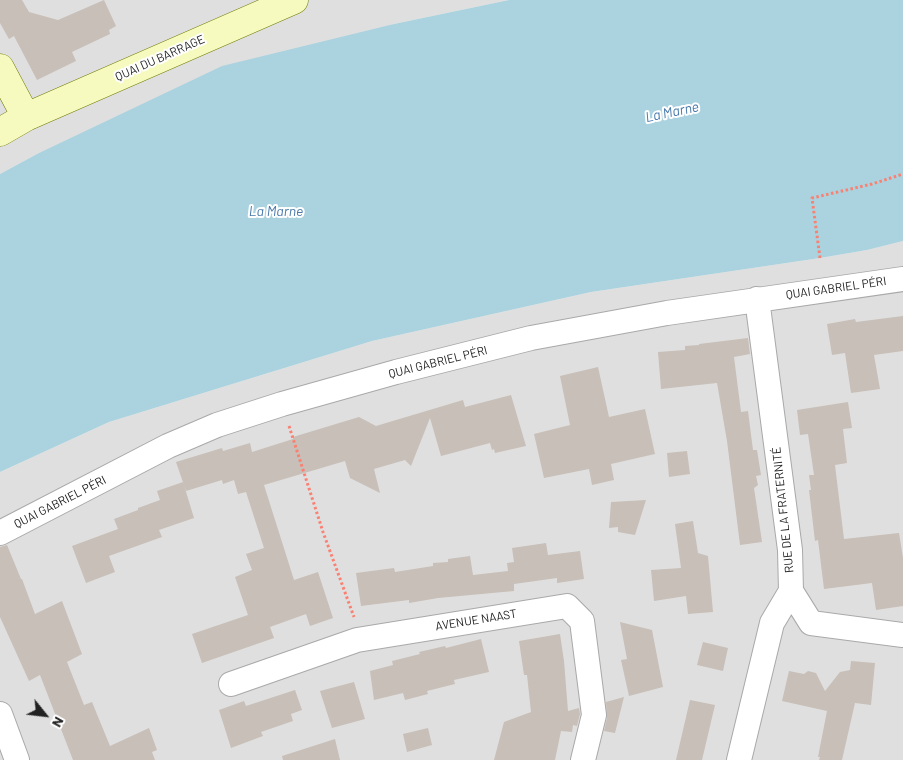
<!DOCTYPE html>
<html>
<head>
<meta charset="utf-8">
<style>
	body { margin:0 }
	#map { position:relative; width:903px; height:760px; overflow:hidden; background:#f2efe9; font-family:Barlow,sans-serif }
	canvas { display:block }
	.north { position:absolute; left:20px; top:690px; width:50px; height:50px; -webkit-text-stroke:4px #fff; paint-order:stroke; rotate:119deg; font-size:14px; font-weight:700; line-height:20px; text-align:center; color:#222 }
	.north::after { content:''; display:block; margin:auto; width:18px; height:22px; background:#222; clip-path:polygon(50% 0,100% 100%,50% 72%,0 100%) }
</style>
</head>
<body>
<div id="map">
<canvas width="903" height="760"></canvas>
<div class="north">N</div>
</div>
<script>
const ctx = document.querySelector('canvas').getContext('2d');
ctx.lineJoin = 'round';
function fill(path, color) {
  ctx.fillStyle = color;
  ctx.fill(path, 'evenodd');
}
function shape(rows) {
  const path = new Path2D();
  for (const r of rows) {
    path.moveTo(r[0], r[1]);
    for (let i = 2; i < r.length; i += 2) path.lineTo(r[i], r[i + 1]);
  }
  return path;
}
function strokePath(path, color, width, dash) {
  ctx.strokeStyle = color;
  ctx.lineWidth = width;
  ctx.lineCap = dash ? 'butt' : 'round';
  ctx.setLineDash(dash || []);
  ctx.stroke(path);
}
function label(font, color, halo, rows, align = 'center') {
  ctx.font = font + ' Barlow,sans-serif';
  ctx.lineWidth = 4;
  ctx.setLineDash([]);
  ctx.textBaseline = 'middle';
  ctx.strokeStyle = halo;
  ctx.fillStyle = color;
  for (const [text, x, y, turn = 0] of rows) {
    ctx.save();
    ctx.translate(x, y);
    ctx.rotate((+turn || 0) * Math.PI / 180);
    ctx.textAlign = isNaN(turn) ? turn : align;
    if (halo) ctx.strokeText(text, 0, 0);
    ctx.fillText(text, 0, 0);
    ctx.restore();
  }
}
fill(shape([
	[0,0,509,0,394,24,37,154,0,174],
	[903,241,903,760,0,760,0,472,109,422,372,341,591,292,820,258,867,250]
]), '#e0dfdf');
fill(shape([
	[509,0,903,0,903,241,867,250,820,258,591,292,372,341,109,422,0,472,0,174,37,154,222,66,394,24]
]), '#aad3df');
fill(shape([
	[0,0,22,0,29,12,58,20,104,0,116,26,109,30,110,34,72,52,76,61,37,80,14,36,9,39,0,23],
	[903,316,903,351,874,355,880,389,851,393,845,353,832,355,827,324,855,319,856,322],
	[748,338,750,354,734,357,741,412,748,411,753,450,757,450,761,475,756,476,758,485,754,488,762,542,740,545,727,441,717,383,661,389,658,352,685,350,685,346,699,345,699,344],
	[598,367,609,417,645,409,655,454,611,464,614,480,592,485,589,469,544,478,534,434,570,425,560,376],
	[511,395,526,446,495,453,494,449,492,450,490,443,441,456,430,418,411,466,405,460,374,469,380,493,350,478,345,461,264,485,294,580,318,572,333,618,310,626,306,614,270,627,274,638,202,663,192,634,248,615,235,577,252,570,246,554,264,548,246,492,238,494,234,480,223,484,222,480,186,491,176,462,222,448,223,451,250,443,252,452,293,439,293,437,359,417,376,426,463,400,465,407],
	[848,402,852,428,843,429,847,463,835,465,844,539,899,533,903,558,903,606,876,610,872,583,824,589,818,540,815,541,809,490,811,490,809,475,814,475,808,434,800,435,797,410],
	[687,451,690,474,669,477,667,453],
	[183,482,194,518,159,530,162,537,109,556,115,572,86,583,72,546,118,529,114,519,138,510,138,508,160,500,157,491],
	[646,500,635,535,618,532,618,527,609,528,611,502],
	[693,521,698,553,708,556,713,612,688,614,686,596,654,601,651,570,681,568,675,524],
	[546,543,548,555,580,551,584,579,557,583,557,578,514,584,514,591,438,598,409,603,409,600,361,606,356,573,394,568,395,572,433,566,433,563,448,562,448,559,470,556,473,575,508,571,507,563,514,562,512,548],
	[7,545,21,579,22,579,35,614,62,601,82,654,67,662,84,705,92,702,110,746,149,728,157,750,152,752,155,760,73,760,40,675,29,681,0,617,0,547],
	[620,622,652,630,663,687,629,696,621,660,627,659],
	[560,634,564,661,568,711,579,708,580,714,577,726,573,725,572,732,561,731,555,760,494,760,504,722,531,712,527,675,524,675,519,641],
	[481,639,489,672,454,680,455,684,427,691,428,694,405,700,403,693,374,700,370,671,393,665,392,661,420,654,419,652,445,646,446,648],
	[703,642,728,648,723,671,697,665],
	[851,661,875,663,871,705,855,703,842,760,819,760,820,757,818,757,827,711,782,701,789,671,804,674,808,671,816,673,825,691,840,672,850,670],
	[354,682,365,719,332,728,320,691],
	[295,690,302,710,291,714,293,721,261,732,263,736,231,748,219,710,244,701,246,706],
	[624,697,615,733,604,731,607,718,606,702],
	[690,700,715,705,702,760,676,760],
	[428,728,432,745,407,752,403,734],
	[335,739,340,760,283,760,282,756]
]), '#c7bfb8');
const street = shape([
	[757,299,790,550,791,591,811,623,903,635],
	[0,533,168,446,217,425,282,404,396,372,531,338,667,313,903,279],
	[231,684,357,640,567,606,582,621,594,715,583,760],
	[0,714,17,760],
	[739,760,772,623,791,591]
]);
const secondary = shape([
	[0,68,26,117],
	[0,132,26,117,294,0]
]);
strokePath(street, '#a9a9a9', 26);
strokePath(secondary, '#707d05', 29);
strokePath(shape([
	[820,258,812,198,872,184,903,174],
	[289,426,323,532,354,617]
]), '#fa8072', 3, [2.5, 2.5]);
strokePath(street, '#fff', 24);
strokePath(secondary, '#f7fabf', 28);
label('12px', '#222', '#fff', [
	["QUAI DU BARRAGE",160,58,-24],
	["QUAI GABRIEL PÉRI",836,288,-8],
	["QUAI GABRIEL PÉRI",438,362,-14],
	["QUAI GABRIEL PÉRI",60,502,-27],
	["RUE DE LA FRATERNITÉ",783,510,-96],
	["AVENUE NAAST",476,620,-9]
]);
label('italic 14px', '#4a7aab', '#fff', [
	["La Marne",672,112,-12],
	["La Marne",276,211]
]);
</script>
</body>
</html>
